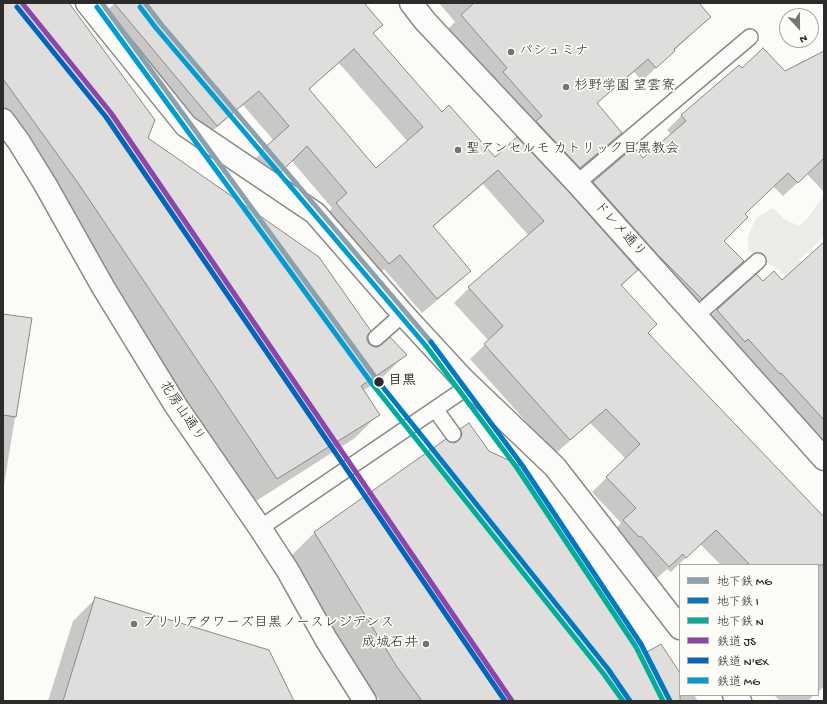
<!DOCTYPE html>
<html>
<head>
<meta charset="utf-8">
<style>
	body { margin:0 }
	#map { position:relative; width:827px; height:704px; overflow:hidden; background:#fcfbf8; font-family:"Gochi Hand","Klee One",sans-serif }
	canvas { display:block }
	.frame { position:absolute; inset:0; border:4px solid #2b2b2b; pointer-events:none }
	.legend { position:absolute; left:679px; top:564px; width:140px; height:132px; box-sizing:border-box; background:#fdfcf7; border:1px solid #a9a8a5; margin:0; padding:5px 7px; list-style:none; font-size:12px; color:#2b2b2b }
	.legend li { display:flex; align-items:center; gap:8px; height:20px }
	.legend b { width:20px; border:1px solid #a9a8a5 }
	.north { position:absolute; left:779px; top:8px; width:40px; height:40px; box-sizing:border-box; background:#fdfcf7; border:1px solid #a9a8a5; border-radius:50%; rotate:158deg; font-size:11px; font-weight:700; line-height:16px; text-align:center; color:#2b2b2b }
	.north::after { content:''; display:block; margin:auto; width:14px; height:18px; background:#747473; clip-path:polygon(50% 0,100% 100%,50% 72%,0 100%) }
</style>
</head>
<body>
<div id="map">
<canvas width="827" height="704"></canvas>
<div class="frame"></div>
<ul class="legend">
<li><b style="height:5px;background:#8ba2ae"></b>地下鉄 MG</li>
<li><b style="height:5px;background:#0079c2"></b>地下鉄 I</li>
<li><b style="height:5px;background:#00ac9b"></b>地下鉄 N</li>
<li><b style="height:5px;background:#8e44ad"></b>鉄道 JS</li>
<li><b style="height:5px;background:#0065bd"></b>鉄道 N'EX</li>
<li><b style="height:5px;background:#009cd2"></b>鉄道 MG</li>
</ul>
<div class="north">N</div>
</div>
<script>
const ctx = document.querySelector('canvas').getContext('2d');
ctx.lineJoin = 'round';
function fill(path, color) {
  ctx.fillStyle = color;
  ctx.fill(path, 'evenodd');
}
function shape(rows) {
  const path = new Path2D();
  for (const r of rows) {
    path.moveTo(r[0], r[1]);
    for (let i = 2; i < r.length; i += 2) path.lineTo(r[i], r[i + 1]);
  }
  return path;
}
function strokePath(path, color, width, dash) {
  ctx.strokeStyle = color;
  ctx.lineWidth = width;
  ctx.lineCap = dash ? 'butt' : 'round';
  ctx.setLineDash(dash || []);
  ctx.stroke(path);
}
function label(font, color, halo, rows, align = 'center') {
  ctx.font = font + ' "Gochi Hand","Klee One",sans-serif';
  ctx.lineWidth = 3.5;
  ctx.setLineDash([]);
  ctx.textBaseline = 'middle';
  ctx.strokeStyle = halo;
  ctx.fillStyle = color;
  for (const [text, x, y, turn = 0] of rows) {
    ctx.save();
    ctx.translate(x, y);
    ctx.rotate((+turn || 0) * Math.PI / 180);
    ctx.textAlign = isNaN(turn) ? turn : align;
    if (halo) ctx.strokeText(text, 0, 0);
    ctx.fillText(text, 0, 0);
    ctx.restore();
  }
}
fill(shape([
	[824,195,824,237,799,260,824,287,812,308,779,270,772,266,748,250,748,236,756,218,772,208,786,220,799,226,808,218]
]), '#ecebe8');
fill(shape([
	[3,3,64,3,147,139,366,335,366,340,368,344,373,348,405,355,381,379,363,391,379,414,355,438,253,503,3,136],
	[115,3,363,3,372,34,442,113,495,158,637,270,621,286,647,334,824,518,824,686,818,692,818,565,721,565,700,544,671,572,667,569,654,581,609,536,621,523,592,492,626,459,590,423,555,454,470,359,489,341,454,303,469,288,529,236,483,184,433,227,470,271,455,285,422,313,384,269,374,278,322,219,332,208,291,160,266,186,247,166,274,141,243,105,202,140,99,18],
	[339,63,408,142,376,170,308,90],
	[439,3,697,3,710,17,642,81,634,72,596,104,621,133,607,147,566,181,494,82,448,29,455,22],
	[824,51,824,192,807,174,783,196,773,186,743,215,723,241,743,261,687,312,579,196,593,182,633,148,643,160,672,135,667,130,681,116,739,66,742,70,785,72],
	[824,244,824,450,703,324,717,310,763,282,782,281],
	[3,315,31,319,3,491],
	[461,430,646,653,680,674,680,695,694,695,698,701,380,701,373,691,290,557,314,533,446,440,448,443],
	[95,599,293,701,48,701,73,621],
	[774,695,814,695,808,701,780,701]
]), '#0003');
const building = shape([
	[3,3,69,3,155,120,148,138,319,257,371,331,367,336,367,340,369,344,374,347,378,347,390,337,407,355,361,386,380,415,277,479,78,183,3,79,3,3],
	[114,3,364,3,383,25,373,33,442,112,449,105,495,157,517,137,568,191,638,270,621,285,657,324,648,333,824,517,824,565,750,565,716,530,686,558,683,554,669,567,641,536,639,537,623,520,636,508,606,477,640,444,606,409,570,440,484,344,503,326,468,287,544,221,498,170,433,226,471,271,437,299,400,255,389,264,336,203,347,193,307,146,281,172,261,151,289,126,259,91,217,126,114,3],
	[354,49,423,127,376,168,309,89,354,49],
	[474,3,699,3,711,17,674,49,675,51,656,68,648,59,597,103,622,133,580,168,536,121,542,116,503,72,507,68,461,15,474,3],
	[763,48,785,71,824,51,824,158,798,183,788,173,745,214,748,217,724,241,744,261,702,299,657,254,593,182,634,147,643,158,686,121,681,115,739,65,742,68,763,48],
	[824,242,824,420,781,373,780,374,748,339,745,342,717,310,756,274,763,281,774,271,782,280,824,242],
	[3,314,32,318,16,417,3,415,3,314],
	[469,423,489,451,521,466,647,652,661,644,680,673,680,701,422,701,397,667,314,532,446,439,450,442,454,443,458,441,461,437,462,433,460,429,469,423],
	[95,597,269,650,294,701,63,701,95,597]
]);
fill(building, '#dfdedc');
strokePath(building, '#898987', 1);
const service = shape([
	[577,183,750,37],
	[696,316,758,261],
	[376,338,403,314],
	[435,409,453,434],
	[260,528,469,386]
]);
const minor = shape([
	[87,3,186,126,315,213,403,314,462,378,555,467,680,628],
	[411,3,425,21,577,183,824,459],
	[734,695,740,701]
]);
const tertiary = shape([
	[3,120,19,142,45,184,103,287,144,354,176,406,260,528,288,571,326,639,365,701]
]);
strokePath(service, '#898987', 18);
strokePath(minor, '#898987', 25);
strokePath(tertiary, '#898987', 25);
strokePath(service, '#fbfbf9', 15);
strokePath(minor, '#fbfbf9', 22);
strokePath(tertiary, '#fbfbf9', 22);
strokePath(shape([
	[22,3,111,113,512,701]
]), '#8e44ad', 5);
strokePath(shape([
	[17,7,106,117,505,701]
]), '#0065bd', 5);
strokePath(shape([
	[97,7,373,385],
	[140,7,156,28,426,346]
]), '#009cd2', 5);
strokePath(shape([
	[102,3,378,381],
	[145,3,161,24,431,342]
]), '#8ba2ae', 5);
strokePath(shape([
	[431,342,522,465,641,644,670,701],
	[378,381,608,669,630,701]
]), '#0079c2', 5);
strokePath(shape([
	[426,346,517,468,636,647,663,701],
	[373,385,603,673,623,701]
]), '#00ac9b', 5);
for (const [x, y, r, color] of [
	[511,52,4,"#747473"],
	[566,87,4,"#747473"],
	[458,150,4,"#747473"],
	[379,382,5.5,"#2b2b2b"],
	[134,624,4,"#747473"],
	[426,644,4,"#747473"]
]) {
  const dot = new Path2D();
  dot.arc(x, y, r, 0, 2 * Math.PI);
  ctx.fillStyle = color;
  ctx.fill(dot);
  strokePath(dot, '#fdfcf7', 1.5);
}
label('14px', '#2b2b2b', '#fdfcf7', [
	["パシュミナ",519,52],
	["杉野学園 望雲寮",574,87],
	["聖アンセルモ カトリック目黒教会",466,150],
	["ブリリアタワーズ目黒ノースレジデンス",142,624],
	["成城石井",418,644,"right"]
], 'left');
label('14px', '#2b2b2b', '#fdfcf7', [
	["ドレメ通り",619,230,48],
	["花房山通り",181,412,56]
]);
label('bold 14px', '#2b2b2b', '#fdfcf7', [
	["目黒",388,382]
], 'left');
</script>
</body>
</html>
